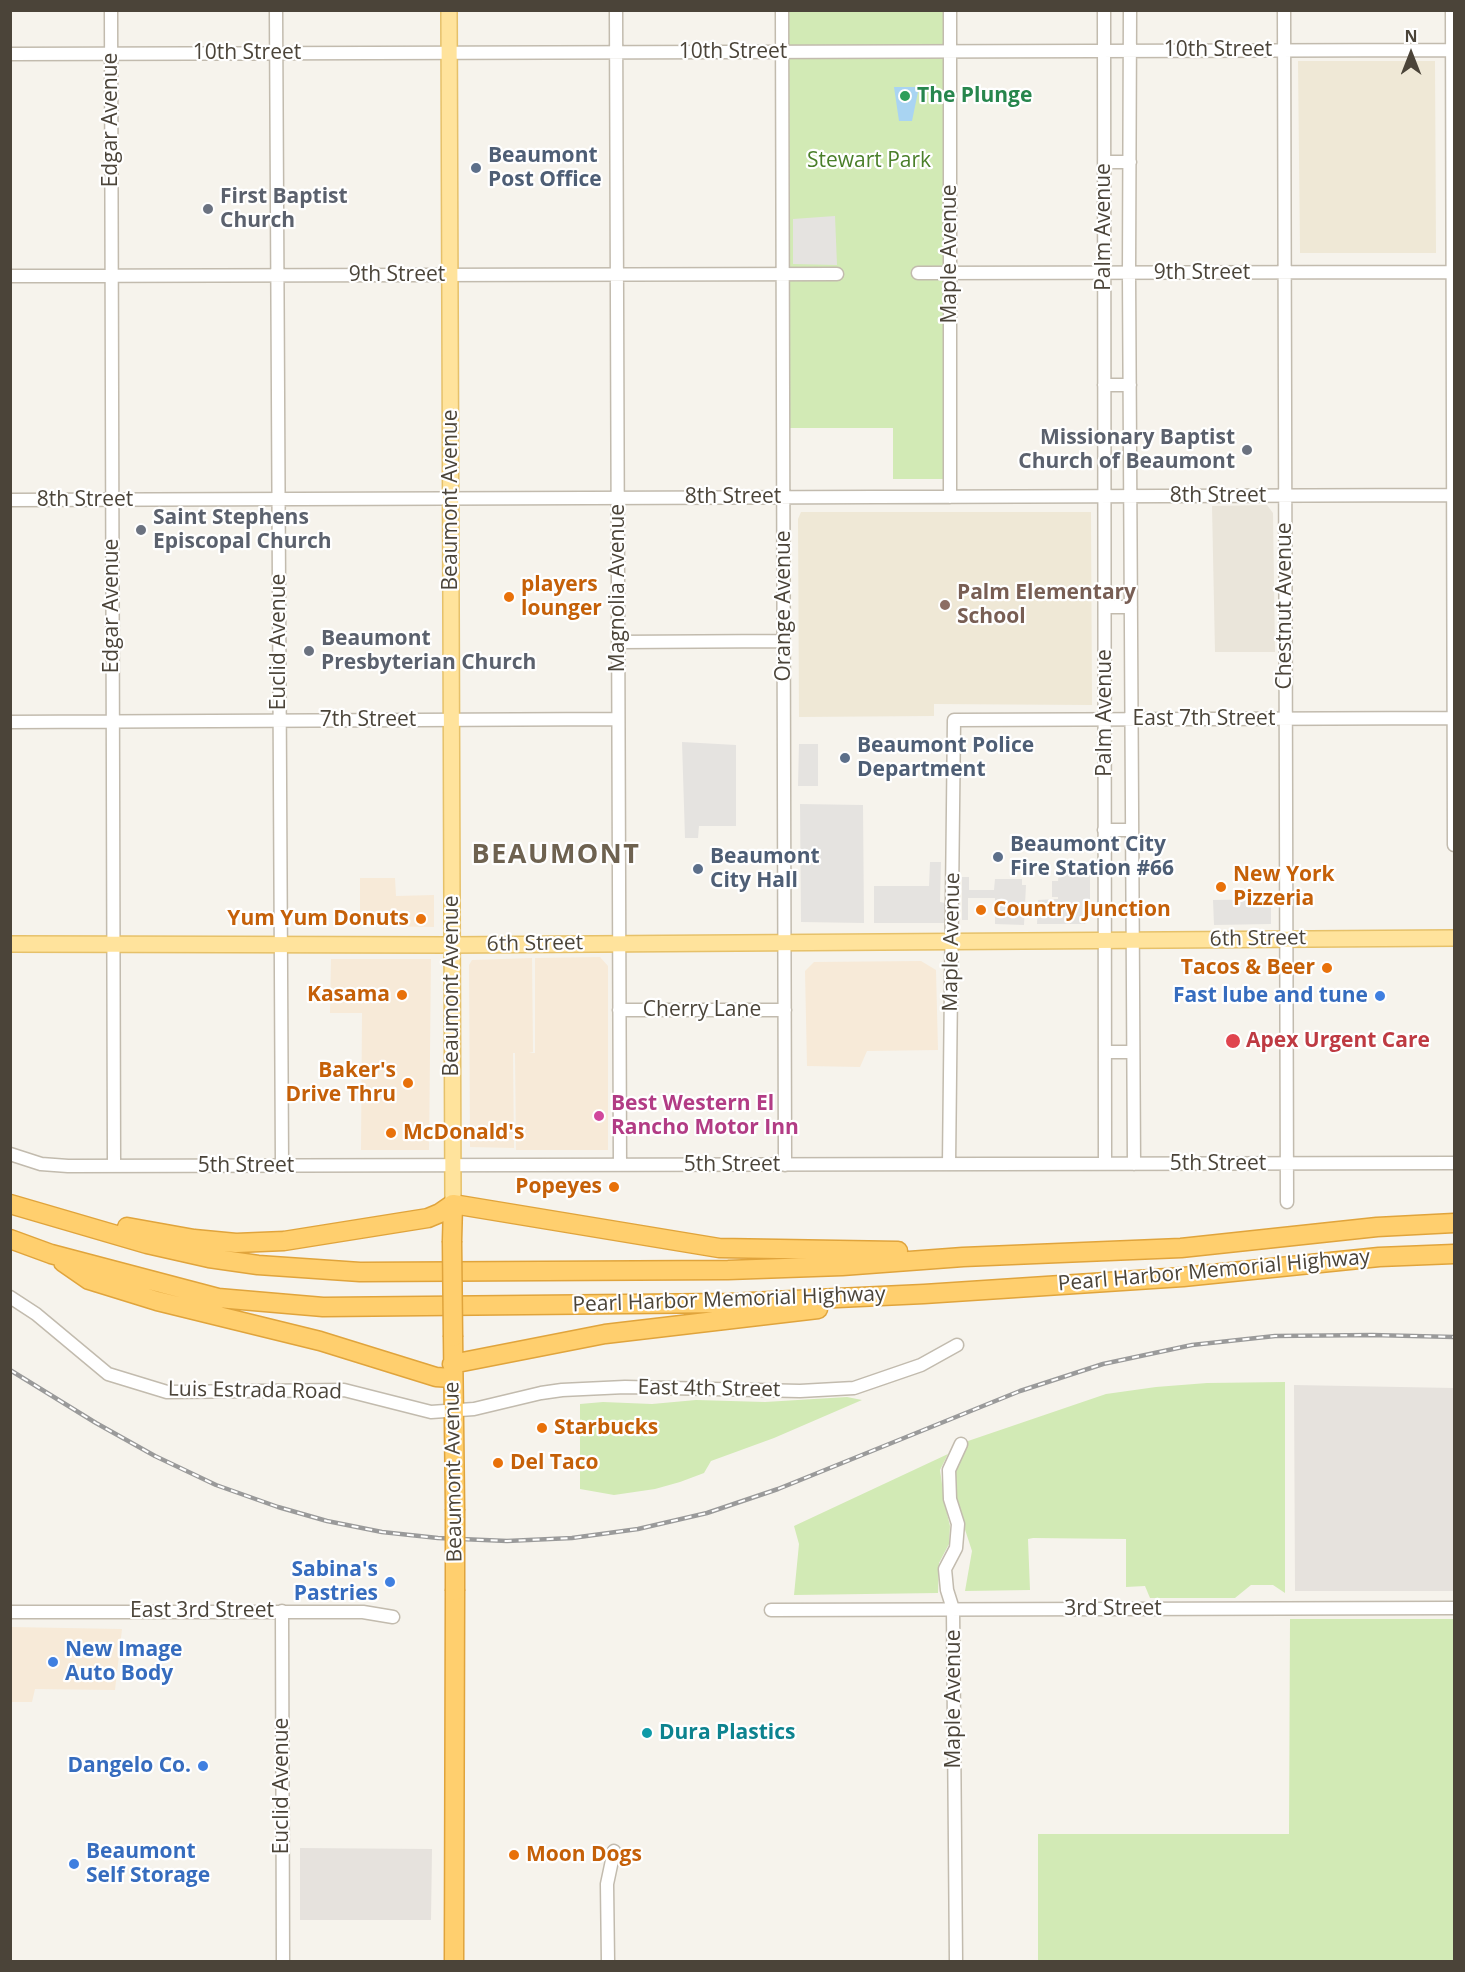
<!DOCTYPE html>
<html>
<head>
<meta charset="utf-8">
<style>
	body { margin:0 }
	#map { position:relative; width:1465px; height:1972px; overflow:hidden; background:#f6f3ec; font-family:"Open Sans",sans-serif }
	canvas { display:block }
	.frame { position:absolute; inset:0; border:12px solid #4b4439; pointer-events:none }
	.north { position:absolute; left:1381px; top:24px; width:60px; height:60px; -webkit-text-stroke:4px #fff; paint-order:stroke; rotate:0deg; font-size:16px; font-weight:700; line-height:24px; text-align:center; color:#4b4439 }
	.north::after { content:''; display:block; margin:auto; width:21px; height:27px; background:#4b4439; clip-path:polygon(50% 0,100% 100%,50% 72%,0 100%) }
</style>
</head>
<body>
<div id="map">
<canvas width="1465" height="1972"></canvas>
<div class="frame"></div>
<div class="north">N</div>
</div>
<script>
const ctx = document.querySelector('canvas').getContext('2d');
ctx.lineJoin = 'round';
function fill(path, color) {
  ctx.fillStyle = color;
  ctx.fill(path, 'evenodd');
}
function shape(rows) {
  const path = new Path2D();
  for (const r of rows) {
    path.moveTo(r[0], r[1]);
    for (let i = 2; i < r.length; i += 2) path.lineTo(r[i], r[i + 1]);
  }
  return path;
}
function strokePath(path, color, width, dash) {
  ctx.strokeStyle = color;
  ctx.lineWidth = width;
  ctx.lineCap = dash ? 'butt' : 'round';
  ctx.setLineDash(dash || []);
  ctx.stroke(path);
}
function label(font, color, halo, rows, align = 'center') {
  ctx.font = font + ' "Open Sans",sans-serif';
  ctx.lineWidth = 4.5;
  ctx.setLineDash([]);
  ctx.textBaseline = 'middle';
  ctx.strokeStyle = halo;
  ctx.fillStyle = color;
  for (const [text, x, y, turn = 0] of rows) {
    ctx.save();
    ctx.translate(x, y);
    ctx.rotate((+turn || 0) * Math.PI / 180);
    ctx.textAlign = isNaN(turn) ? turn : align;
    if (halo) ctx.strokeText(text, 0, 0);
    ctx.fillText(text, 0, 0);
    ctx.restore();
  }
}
fill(shape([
	[1267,505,1273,513,1275,652,1215,652,1212,506]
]), '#eae5da');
fill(shape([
	[360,878,395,878,396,896,434,895,434,927,360,926],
	[600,957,608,966,608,1150,516,1150,515,1053,513,1053,514,1148,470,1147,469,965,472,960,532,958,533,1052,529,1053,535,1053,535,958],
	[331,959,431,959,429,1150,361,1150,362,1013,330,1013],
	[921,961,936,970,938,1050,867,1051,860,1067,807,1066,805,971,814,962],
	[11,1627,122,1629,115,1690,35,1689,32,1702,11,1702]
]), '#f7ead8');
fill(shape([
	[1294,1385,1454,1388,1454,1591,1295,1591],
	[300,1848,432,1849,431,1920,300,1920]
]), '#e6e2dd');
fill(shape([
	[1298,61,1435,61,1436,253,1300,253],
	[801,512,1091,512,1092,705,934,704,934,716,799,717,798,519]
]), '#efe8d6');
fill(shape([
	[786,11,952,11,947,479,893,479,893,428,788,428],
	[1285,1382,1285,1593,1273,1585,1251,1585,1235,1598,1150,1598,1145,1586,1126,1587,1126,1539,1033,1538,1028,1539,1030,1590,965,1591,972,1551,955,1499,955,1470,968,1441,1106,1394,1156,1387,1207,1383],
	[847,1397,862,1400,774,1438,711,1461,704,1473,680,1482,655,1489,614,1495,580,1489,580,1404,603,1402,652,1404,696,1400,765,1402],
	[948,1454,940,1470,945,1505,950,1526,949,1544,939,1563,938,1593,794,1595,799,1544,794,1526],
	[1290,1619,1454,1619,1454,1961,1038,1961,1038,1834,1289,1834]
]), '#d2eab5');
fill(shape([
	[835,216,837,265,793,264,793,219],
	[682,742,736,745,736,826,699,826,698,838,685,838],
	[799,744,818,744,818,786,798,786],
	[800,804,863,805,864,923,801,922],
	[930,862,941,862,940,902,945,903,944,923,874,923,874,886,929,886],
	[1059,873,1090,873,1090,915,1085,924,1037,924,1038,900,1058,899,1058,897,1052,897,1052,881,1058,881],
	[962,877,969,877,969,890,994,890,995,879,1022,879,1022,885,1026,885,1024,925,995,924,995,898,968,898,968,920,962,920],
	[1271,899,1271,924,1214,925,1213,900]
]), '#e5e3e0');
fill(shape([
	[894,87,919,87,912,121,899,121]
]), '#a9d4f2');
const minor = shape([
	[111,10,114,1166],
	[276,10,282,1166],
	[616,10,620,1165],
	[782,10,785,1165],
	[950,10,950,497],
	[1104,10,1105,1164],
	[1130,10,1129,274,1134,1164],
	[1284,10,1287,1202],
	[1452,10,1454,845],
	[10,54,1454,50],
	[1104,162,1130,162],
	[918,273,1454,272],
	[10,276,837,274],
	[1104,385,1130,385],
	[10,500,1454,495],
	[1105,607,1131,607],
	[618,642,784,641],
	[10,722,618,719],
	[1104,830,1132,830],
	[619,1010,785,1010],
	[1105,1052,1133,1052],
	[10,1154,41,1164,68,1166,1454,1163],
	[949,1164,954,720,1454,718],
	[10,1297,36,1314,108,1374,167,1392,344,1390,431,1412,474,1409,541,1393,562,1390,625,1387,800,1391,854,1388,921,1365,957,1345],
	[771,1610,1454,1608],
	[282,1611,283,1962],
	[10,1612,363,1612,393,1617],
	[608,1962,607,1884,614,1851],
	[956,1962,953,1609,947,1590,945,1569,956,1548,958,1524,950,1499,949,1470,961,1444]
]);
const major = shape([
	[449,10,453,1204],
	[10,944,451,945,1454,938]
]);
const highway = shape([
	[10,1204,147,1244,209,1258,258,1265,360,1272,728,1270,842,1266,963,1257,1181,1248,1377,1227,1454,1223],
	[127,1227,194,1239,236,1243,284,1241,428,1218,440,1213,453,1204,719,1248,898,1251],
	[10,1239,51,1254,218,1298,323,1307,729,1303,924,1294,1183,1277,1379,1257,1454,1254],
	[452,1241,453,1204],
	[63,1262,89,1280,157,1301,320,1341,436,1377,452,1378],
	[453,1337,455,1509],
	[452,1364,605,1334,818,1309],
	[454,1962,455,1591]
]);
strokePath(minor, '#c2bbae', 15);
strokePath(major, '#e6c16a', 18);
strokePath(highway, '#e0a43c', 21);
strokePath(minor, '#fff', 12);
strokePath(major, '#ffe39c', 15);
strokePath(highway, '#ffcf6e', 18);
const rail = shape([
	[10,1370,96,1423,155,1456,216,1485,278,1507,327,1521,382,1532,438,1538,507,1541,572,1538,638,1529,707,1513,778,1489,1020,1391,1103,1364,1192,1345,1275,1336,1372,1335,1454,1337]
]);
strokePath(rail, '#9a9a9a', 4.5);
strokePath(rail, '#fff', 2, [7]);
const highwayBridge = shape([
	[452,1241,453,1337],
	[455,1509,455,1591]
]);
strokePath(highwayBridge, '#e0a43c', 21, []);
strokePath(highwayBridge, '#ffcf6e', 18);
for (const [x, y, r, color] of [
	[905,96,6,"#2e9e5b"],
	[476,168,6,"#5c6f8a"],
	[208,209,6,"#6b7280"],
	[1247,450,6,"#6b7280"],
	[141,530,6,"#6b7280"],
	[509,597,6,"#e8710a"],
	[945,605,6,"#8d6e63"],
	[309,651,6,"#6b7280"],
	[845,758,6,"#5c6f8a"],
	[998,857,6,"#5c6f8a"],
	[698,869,6,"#5c6f8a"],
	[1221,887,6,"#e8710a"],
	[981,910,6,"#e8710a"],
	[421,919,6,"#e8710a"],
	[1327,968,6,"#e8710a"],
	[402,995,6,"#e8710a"],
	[1380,996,6,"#3f7fe0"],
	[1233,1041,8,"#e0444e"],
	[408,1083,6,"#e8710a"],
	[599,1116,6,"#d1479c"],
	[391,1133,6,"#e8710a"],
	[614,1187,6,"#e8710a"],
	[542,1428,6,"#e8710a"],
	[498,1463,6,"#e8710a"],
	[390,1582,6,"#3f7fe0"],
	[53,1662,6,"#3f7fe0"],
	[647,1733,6,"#0f9aa8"],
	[203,1766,6,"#3f7fe0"],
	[514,1855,6,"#e8710a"],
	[74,1864,6,"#3f7fe0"]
]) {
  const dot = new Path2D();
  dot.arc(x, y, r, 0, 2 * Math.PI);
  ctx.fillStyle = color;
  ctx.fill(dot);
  strokePath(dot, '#fff', 2);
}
label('21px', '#4b4439', '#fff', [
	["10th Street",1218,50],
	["10th Street",733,52],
	["10th Street",247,53],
	["Edgar Avenue",111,120,-90],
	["Palm Avenue",1104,227,-90],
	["Maple Avenue",950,254,-90],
	["9th Street",1202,273],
	["9th Street",397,275],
	["8th Street",1218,496],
	["8th Street",733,497],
	["8th Street",85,500],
	["Beaumont Avenue",451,500,-90],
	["Magnolia Avenue",618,588,-90],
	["Edgar Avenue",112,606,-90],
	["Orange Avenue",784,606,-90],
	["Chestnut Avenue",1285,606,-90],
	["Euclid Avenue",279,642,-90],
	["Palm Avenue",1105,713,-90],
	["East 7th Street",1204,719],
	["7th Street",368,720],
	["6th Street",1258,939,-1],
	["Maple Avenue",952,942,-89],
	["6th Street",535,944,-1],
	["Beaumont Avenue",452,986,-90],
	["Cherry Lane",702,1010],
	["5th Street",1218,1164],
	["5th Street",732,1165],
	["5th Street",246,1166],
	["Pearl Harbor Memorial Highway",1214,1271,-5],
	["Pearl Harbor Memorial Highway",729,1300,-2],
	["East 4th Street",709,1389,1],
	["Luis Estrada Road",255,1391,1],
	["Beaumont Avenue",454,1472,-91],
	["3rd Street",1113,1609],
	["East 3rd Street",202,1611],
	["Maple Avenue",954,1699,-90],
	["Euclid Avenue",282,1786,-90]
]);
label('bold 21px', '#27864d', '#fff', [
	["The Plunge",917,96]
], 'left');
label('bold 21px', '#4e5e75', '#fff', [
	["Beaumont",488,156],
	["Post Office",488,180],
	["Beaumont Police",857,746],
	["Department",857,770],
	["Beaumont City",1010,845],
	["Fire Station #66",1010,869],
	["Beaumont",710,857],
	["City Hall",710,881]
], 'left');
label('21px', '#4a7f2a', '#fff', [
	["Stewart Park",869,161]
]);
label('bold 21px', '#5b616d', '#fff', [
	["First Baptist",220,197],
	["Church",220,221],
	["Missionary Baptist",1235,438,"right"],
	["Church of Beaumont",1235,462,"right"],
	["Saint Stephens",153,518],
	["Episcopal Church",153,542],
	["Beaumont",321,639],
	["Presbyterian Church",321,663]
], 'left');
label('bold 21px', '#c56008', '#fff', [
	["players",521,585],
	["lounger",521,609],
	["New York",1233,875],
	["Pizzeria",1233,899],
	["Country Junction",993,910],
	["Yum Yum Donuts",409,919,"right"],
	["Tacos & Beer",1315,968,"right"],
	["Kasama",390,995,"right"],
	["Baker's",396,1071,"right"],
	["Drive Thru",396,1095,"right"],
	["McDonald's",403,1133],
	["Popeyes",602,1187,"right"],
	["Starbucks",554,1428],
	["Del Taco",510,1463],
	["Moon Dogs",526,1855]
], 'left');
label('bold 21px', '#785e54', '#fff', [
	["Palm Elementary",957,593],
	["School",957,617]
], 'left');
label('bold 21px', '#366cbe', '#fff', [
	["Fast lube and tune",1368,996],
	["Sabina's",378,1570],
	["Pastries",378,1594],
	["New Image",65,1650,"left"],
	["Auto Body",65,1674,"left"],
	["Dangelo Co.",191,1766],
	["Beaumont",86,1852,"left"],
	["Self Storage",86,1876,"left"]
], 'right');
label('bold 21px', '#be3a42', '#fff', [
	["Apex Urgent Care",1246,1041]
], 'left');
label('bold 21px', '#b23c85', '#fff', [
	["Best Western El",611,1104],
	["Rancho Motor Inn",611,1128]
], 'left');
label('bold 21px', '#0d838f', '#fff', [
	["Dura Plastics",659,1733]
], 'left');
ctx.letterSpacing = '1.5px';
label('bold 27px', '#6e6250', '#fff', [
	["BEAUMONT",556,855]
]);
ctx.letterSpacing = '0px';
</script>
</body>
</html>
